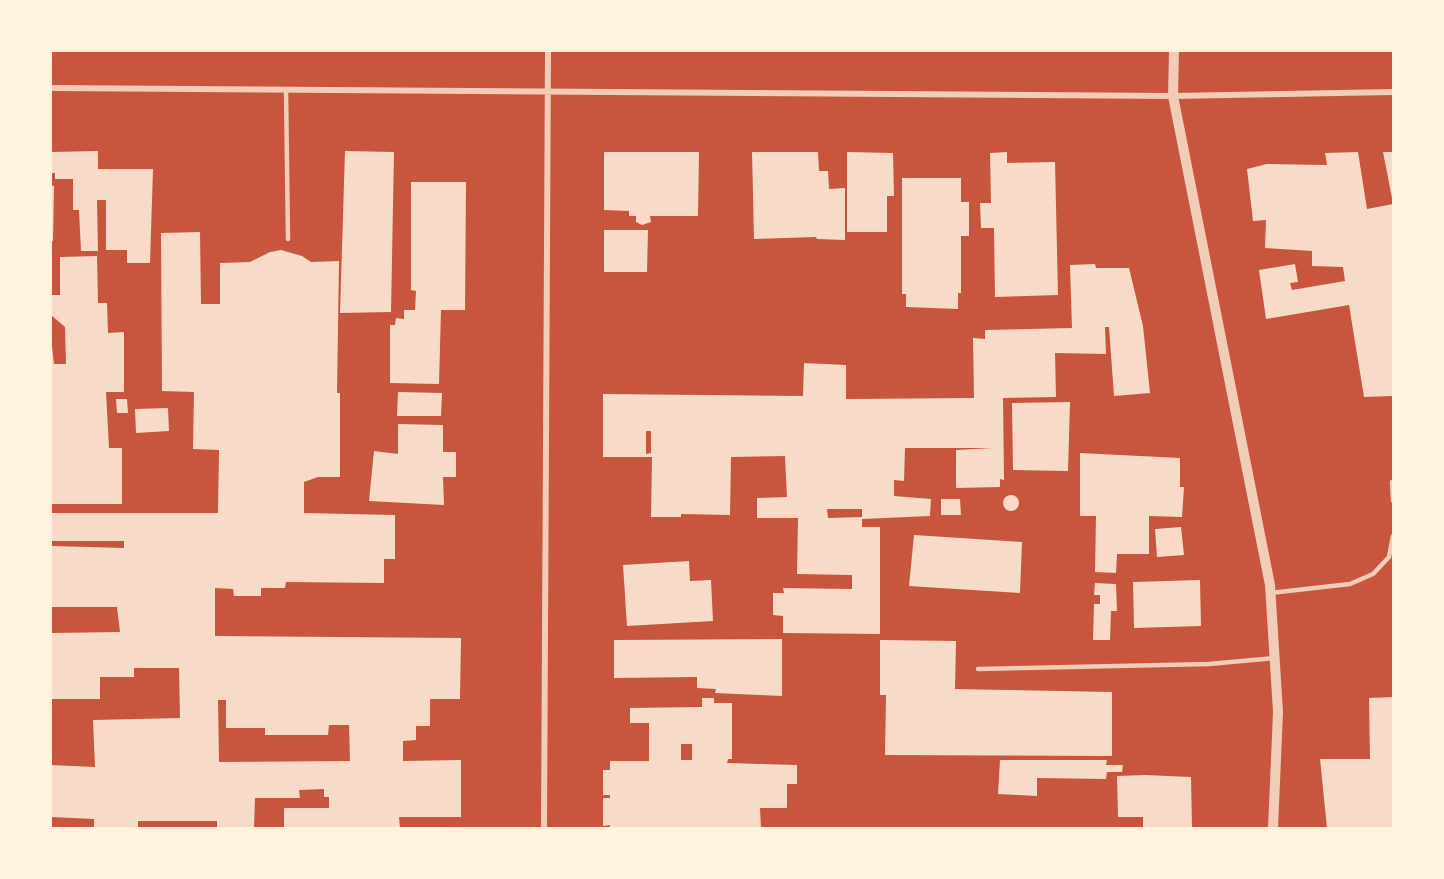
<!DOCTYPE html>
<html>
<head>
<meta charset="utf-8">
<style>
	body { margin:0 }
	#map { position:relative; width:1444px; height:879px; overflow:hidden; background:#c8553d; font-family:Manrope,sans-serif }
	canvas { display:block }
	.frame { position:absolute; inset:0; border:52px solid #fff3e0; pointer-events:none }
</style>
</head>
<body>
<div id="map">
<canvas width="1444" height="879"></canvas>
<div class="frame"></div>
</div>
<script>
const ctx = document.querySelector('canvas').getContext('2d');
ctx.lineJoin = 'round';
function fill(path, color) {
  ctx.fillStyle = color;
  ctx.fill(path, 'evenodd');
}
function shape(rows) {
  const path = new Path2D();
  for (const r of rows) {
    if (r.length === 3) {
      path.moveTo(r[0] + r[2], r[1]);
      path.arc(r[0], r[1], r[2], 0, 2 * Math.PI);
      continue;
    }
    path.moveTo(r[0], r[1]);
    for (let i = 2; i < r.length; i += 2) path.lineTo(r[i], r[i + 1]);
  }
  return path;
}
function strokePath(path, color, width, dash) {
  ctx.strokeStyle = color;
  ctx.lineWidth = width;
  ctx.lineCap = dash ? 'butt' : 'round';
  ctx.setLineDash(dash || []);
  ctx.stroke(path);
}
fill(shape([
	[98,151,98,169,153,169,150,263,127,263,127,250,106,250,106,200,97,200,98,251,81,251,79,210,73,210,73,179,55,179,55,173,51,173,51,152],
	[345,151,394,152,391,312,340,313],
	[604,152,699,152,698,216,650,216,651,222,642,225,636,222,636,216,629,216,629,211,604,210],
	[752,152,818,152,819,171,828,171,829,189,845,188,845,240,817,239,816,237,754,239],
	[847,152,893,153,894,196,887,196,887,232,847,232],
	[1007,152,1007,163,1055,162,1058,295,995,297,994,228,981,228,980,203,991,203,990,153],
	[1358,152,1367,209,1393,204,1393,396,1364,397,1349,305,1266,319,1259,270,1295,264,1298,282,1290,283,1292,290,1345,281,1343,267,1312,266,1312,251,1265,248,1266,220,1253,221,1247,169,1267,164,1327,165,1325,153],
	[1383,152,1393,152,1393,198,1392,198],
	[902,178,961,178,961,202,969,202,969,236,961,236,961,293,958,293,958,309,906,307,906,294,902,294],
	[411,182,466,182,465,310,441,310,439,384,390,383,390,325,395,325,396,318,404,319,404,310,415,310,416,291,411,290],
	[51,185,54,186,53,241,51,241],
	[604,230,648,230,647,272,604,272],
	[200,232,201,304,220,304,220,263,250,262,270,252,281,250,302,256,311,262,339,261,337,393,340,393,340,477,318,477,304,482,304,513,395,515,395,559,384,559,384,583,286,582,285,588,261,588,261,596,234,596,233,589,215,588,215,636,461,638,460,699,430,699,430,726,416,726,416,740,403,741,403,761,461,760,461,817,399,817,400,828,284,828,284,808,329,808,329,797,324,797,324,789,299,790,300,798,255,798,254,828,217,828,217,821,138,821,138,828,94,828,94,819,51,817,51,765,95,767,93,720,180,718,179,668,134,668,134,677,100,677,100,699,51,699,51,633,120,632,117,607,51,607,51,546,124,548,124,541,51,541,51,513,218,513,219,450,193,449,194,392,162,391,161,233],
	[218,700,226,700,226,728,265,728,265,735,328,735,329,725,349,725,350,761,219,762],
	[97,256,98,303,107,303,108,333,124,332,124,392,106,392,109,448,122,448,122,504,51,504,51,338,54,364,66,364,65,327,51,315,51,295,60,295,60,257],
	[1095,264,1096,268,1129,268,1143,326,1150,393,1114,396,1109,327,1105,327,1106,354,1055,353,1056,397,1003,398,1004,480,1000,479,1000,487,956,488,956,450,993,448,905,448,904,481,894,480,894,496,931,499,930,516,862,519,862,527,880,527,880,634,783,633,783,616,773,615,773,593,784,593,783,588,852,589,852,575,797,574,798,518,757,518,757,498,787,497,785,456,731,457,730,515,681,514,681,517,651,517,652,457,603,457,603,394,803,396,804,363,846,365,846,399,974,398,973,338,985,339,985,330,1072,328,1070,265],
	[646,431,651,431,651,453,646,454],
	[827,509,862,509,862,517,828,518],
	[398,392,442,393,441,416,397,416],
	[116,399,127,399,128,413,117,413],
	[1070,402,1068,471,1013,470,1012,403],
	[168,408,169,431,136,433,135,409],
	[398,424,443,425,443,452,456,452,456,477,443,477,444,505,369,501,374,451,398,454],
	[1080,453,1180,458,1180,487,1184,487,1182,517,1149,516,1149,554,1117,554,1116,573,1095,572,1096,516,1080,516],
	[1011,503,8],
	[941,499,960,499,961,515,941,515],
	[1181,527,1184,555,1157,557,1155,529],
	[914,535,1022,542,1020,593,909,586],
	[689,561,690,581,711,580,713,621,627,626,623,565],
	[1200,580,1201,626,1134,628,1133,582],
	[1095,583,1116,584,1117,611,1111,611,1110,640,1093,640,1094,604,1100,604,1100,595,1094,595],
	[782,639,782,696,715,693,716,689,697,688,697,677,614,678,614,640],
	[880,640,956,641,955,689,1112,692,1112,756,885,755,886,695,880,695],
	[1393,697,1393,828,1327,828,1320,759,1370,759,1369,698],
	[702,698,714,698,714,703,732,703,732,759,728,759,727,763,797,765,797,784,787,784,787,808,760,808,761,828,610,828,610,825,603,826,603,798,610,798,610,795,603,795,603,770,610,770,610,761,649,761,649,723,630,723,630,708,702,707],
	[681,744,692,744,692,760,681,760],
	[1000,760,1107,760,1106,765,1123,765,1122,772,1107,772,1106,779,1037,778,1037,796,998,794],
	[1145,775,1191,777,1192,828,1143,828,1143,817,1118,817,1117,776]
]), '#f7dbc8');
strokePath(shape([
	[286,89,288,239],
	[1392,482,1393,501],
	[1270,593,1350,584,1373,574,1389,557,1393,536],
	[978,669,1209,664,1275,658]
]), '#f1ccb7', 4.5);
strokePath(shape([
	[51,88,1173,96,1393,92],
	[544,828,548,51]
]), '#f1ccb7', 6);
strokePath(shape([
	[1174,51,1173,96,1270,585,1278,712,1273,828]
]), '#f1ccb7', 10);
</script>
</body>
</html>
